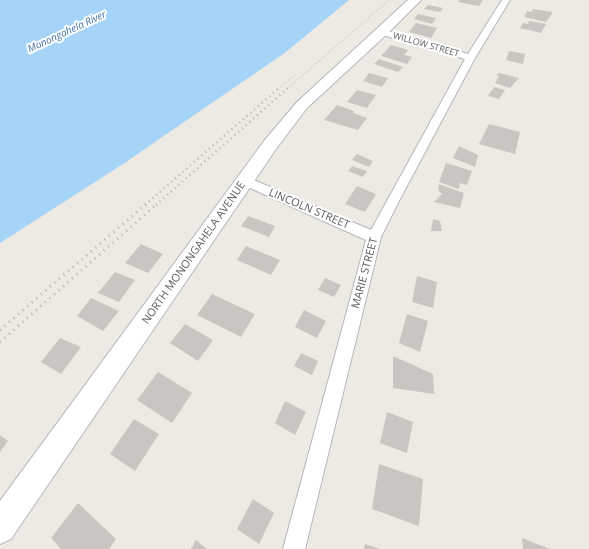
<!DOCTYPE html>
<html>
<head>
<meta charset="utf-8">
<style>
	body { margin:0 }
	canvas { display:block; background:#eceae2 }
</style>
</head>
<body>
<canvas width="589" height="549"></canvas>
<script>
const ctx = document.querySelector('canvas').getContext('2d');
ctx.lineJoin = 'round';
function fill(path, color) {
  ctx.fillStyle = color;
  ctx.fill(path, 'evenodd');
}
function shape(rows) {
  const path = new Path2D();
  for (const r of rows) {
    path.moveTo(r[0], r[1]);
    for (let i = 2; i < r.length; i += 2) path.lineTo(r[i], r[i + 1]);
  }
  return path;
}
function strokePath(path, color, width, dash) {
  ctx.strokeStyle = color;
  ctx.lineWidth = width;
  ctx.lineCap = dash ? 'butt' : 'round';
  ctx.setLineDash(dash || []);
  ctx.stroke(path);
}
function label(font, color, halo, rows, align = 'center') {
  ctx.font = font + ' "Open Sans",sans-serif';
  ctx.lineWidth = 4;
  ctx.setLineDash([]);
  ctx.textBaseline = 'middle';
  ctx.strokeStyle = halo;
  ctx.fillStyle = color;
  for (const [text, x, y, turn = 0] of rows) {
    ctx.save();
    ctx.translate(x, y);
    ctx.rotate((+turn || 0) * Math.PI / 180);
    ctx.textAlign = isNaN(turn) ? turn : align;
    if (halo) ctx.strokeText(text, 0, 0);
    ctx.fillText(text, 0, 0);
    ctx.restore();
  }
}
fill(shape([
	[0,0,349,0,286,52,123,164,0,243]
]), '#a6d4f8');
fill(shape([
	[459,0,483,0,479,6,458,2],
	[428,5,443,8,440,12,424,9],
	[533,9,553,12,546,22,524,17,527,11,532,12],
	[418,14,436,18,432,24,414,19],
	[529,21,546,24,541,33,520,28,523,23,528,24],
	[416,23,437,28,431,38,409,32],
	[391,45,408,50,404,55,412,57,407,64,381,56],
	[509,51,525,54,523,64,506,60],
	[379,59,403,67,398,72,374,64],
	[369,73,388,78,382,87,363,81],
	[499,73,519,78,510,88,495,83,499,76,496,75],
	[494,87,505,90,499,99,488,96],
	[357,90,376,95,367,108,347,102],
	[337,105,354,111,353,113,367,118,358,130,324,120],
	[489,124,520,132,515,154,479,144],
	[459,146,478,155,475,167,453,158],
	[357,154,373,161,369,167,352,160],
	[446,163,472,171,467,185,460,183,459,189,439,182],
	[352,166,367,171,363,177,348,171],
	[439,184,464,193,460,208,434,202,442,194,438,190],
	[357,186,376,194,365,212,345,204],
	[248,216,275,226,269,237,241,226],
	[433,219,440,221,442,231,431,231],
	[141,244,163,254,148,273,125,263],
	[246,246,280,260,271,275,237,260],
	[115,272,135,280,119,302,98,293],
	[417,276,437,282,433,308,412,302],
	[325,278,341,285,334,297,318,290],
	[212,294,255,314,241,337,197,315],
	[91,298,119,311,103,331,77,316],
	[304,310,326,321,317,338,295,327],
	[407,314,428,321,420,352,399,343],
	[185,324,213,340,198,361,170,343],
	[60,338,81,347,61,374,41,362],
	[301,353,318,361,312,375,294,366],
	[393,356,433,374,434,394,393,388],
	[158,372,192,393,172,423,137,400],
	[285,401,306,412,295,435,275,423],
	[387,412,413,422,407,453,380,443],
	[134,419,159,434,135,471,110,454],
	[0,435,8,441,0,452],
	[379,464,423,479,419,526,372,509],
	[253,499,274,513,259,544,237,529],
	[78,503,116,539,109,549,61,549,51,538],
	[522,538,550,549,523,549],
	[196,540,207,549,191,549],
	[365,544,380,549,364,549]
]), '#c9c6c1');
const minor = shape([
	[502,0,510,0,475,58,400,199,381,237,305,549,283,549,366,240,241,184,239,181,241,178,245,176,249,178,371,230,465,59,379,34,378,32,382,29,385,30,468,54,502,0]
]);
const secondary = shape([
	[408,0,421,0,386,35,307,108,276,149,11,539,0,544,0,501,264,141,297,102,408,0]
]);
strokePath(minor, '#b4b7bb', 2);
strokePath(secondary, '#b4b6bb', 2);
fill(minor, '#fff');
fill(secondary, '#fff');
strokePath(shape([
	[278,89,295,75],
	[287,89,389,0]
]), '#b2b3b3', 2, [0.5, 3]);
strokePath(shape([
	[145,205,279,88],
	[156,205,288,88]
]), '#b2b3b3', 2.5, [1, 4]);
strokePath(shape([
	[0,330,146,204],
	[0,342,157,204]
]), '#b2b3b3', 3, [1, 5]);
label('9px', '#5a5e62', '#fff', [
	["WILLOW STREET",426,45,16]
]);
label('italic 10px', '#4575a7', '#fff', [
	["Monongahela River",67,32,-25]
]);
label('11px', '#5a5e62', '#fff', [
	["LINCOLN STREET",309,209,23],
	["NORTH MONONGAHELA AVENUE",194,253,-55],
	["MARIE STREET",365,273,-75]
]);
</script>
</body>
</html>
